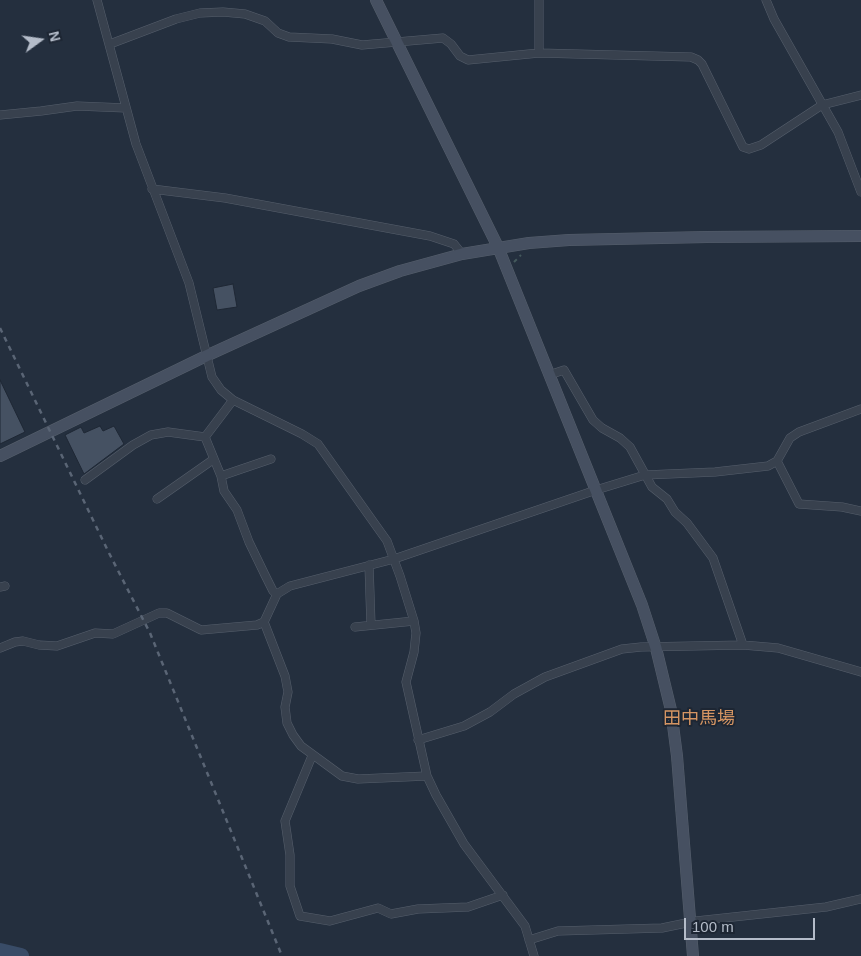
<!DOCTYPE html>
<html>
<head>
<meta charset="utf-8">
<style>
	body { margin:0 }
	#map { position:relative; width:861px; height:956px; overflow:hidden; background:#242f3e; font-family:Arial,sans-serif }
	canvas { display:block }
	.north { position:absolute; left:15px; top:15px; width:50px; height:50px; -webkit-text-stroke:4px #1d2633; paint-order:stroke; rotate:76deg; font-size:14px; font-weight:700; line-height:20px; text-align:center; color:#b4bcc9 }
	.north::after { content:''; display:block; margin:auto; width:18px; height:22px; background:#b4bcc9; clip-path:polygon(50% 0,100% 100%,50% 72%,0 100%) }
	.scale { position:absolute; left:684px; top:918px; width:131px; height:22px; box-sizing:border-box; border:2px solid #b4bcc9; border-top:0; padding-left:6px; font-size:15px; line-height:18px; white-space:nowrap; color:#b4bcc9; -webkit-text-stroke:4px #1d2633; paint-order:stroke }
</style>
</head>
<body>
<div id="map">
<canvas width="861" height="956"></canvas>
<div class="north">N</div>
<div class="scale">100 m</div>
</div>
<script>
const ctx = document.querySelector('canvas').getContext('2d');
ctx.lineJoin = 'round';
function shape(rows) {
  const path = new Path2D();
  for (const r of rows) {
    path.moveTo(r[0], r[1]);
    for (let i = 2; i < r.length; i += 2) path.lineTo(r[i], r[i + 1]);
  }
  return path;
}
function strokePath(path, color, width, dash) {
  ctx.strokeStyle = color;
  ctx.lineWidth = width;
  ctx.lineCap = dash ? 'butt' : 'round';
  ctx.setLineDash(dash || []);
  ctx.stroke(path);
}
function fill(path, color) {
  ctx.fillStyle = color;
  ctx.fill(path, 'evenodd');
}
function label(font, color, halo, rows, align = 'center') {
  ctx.font = font + ' Arial,"Noto Sans JP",sans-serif';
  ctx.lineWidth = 4;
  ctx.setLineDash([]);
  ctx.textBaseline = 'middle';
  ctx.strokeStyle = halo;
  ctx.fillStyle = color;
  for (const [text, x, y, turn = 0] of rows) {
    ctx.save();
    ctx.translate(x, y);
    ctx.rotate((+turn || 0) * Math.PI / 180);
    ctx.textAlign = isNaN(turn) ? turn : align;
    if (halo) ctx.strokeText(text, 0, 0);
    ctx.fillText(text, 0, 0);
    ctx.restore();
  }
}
strokePath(shape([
	[0,951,21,956]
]), '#394c67', 16);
const building = shape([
	[233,284,237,307,217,310,213,288,233,284],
	[0,380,25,432,0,444,0,380],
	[100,426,103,431,114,426,124,444,84,474,65,435,81,427,84,433,100,426]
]);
fill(building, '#455162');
strokePath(building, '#1f2835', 1);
const street = shape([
	[97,0,136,144,189,283,212,377,221,390,233,400,302,434,318,444,387,541,400,576,414,621,416,633,414,652,406,682,427,776,436,795,464,844,525,926,534,956],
	[539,0,539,53],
	[766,0,774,19,838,132,861,192],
	[110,44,176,19,200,13,223,12,245,14,265,21,278,33,289,37,332,39,362,45,443,38,451,44,460,56,468,60,539,53,691,57,698,60,702,64,743,147,749,149,761,145,822,105,861,95],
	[0,115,41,111,77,106,126,108],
	[152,189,225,198,430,236,454,244,462,254],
	[549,375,564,370,593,420,602,428,620,438,630,447,652,487,667,499,675,512,687,523,713,558,743,645],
	[233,400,205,437,221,476,224,491,237,510,249,542,265,575,273,591,277,594],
	[777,461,799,504,842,507,861,511],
	[221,476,271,459],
	[85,480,133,445,151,435,168,432,205,437],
	[157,499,214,459],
	[369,565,371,625],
	[0,587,5,586],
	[264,622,285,676,288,692,285,707,287,723,293,735,301,746,342,776,358,779,427,776],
	[355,627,414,621],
	[0,648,15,642,23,641,39,645,57,646,95,633,113,634,159,613,167,613,201,630,257,625,264,622,277,594,290,586,394,559,596,490,645,475,715,472,768,466,777,461,790,438,799,432,861,409],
	[418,740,464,726,490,712,514,694,545,677,622,649,641,647,743,645,778,648,861,672],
	[312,756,285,821,290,855,290,886,300,916,330,921,378,908,391,914,418,909,468,907,503,895],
	[529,940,558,931,662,928,696,921,826,907,861,899]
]);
const secondary = shape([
	[376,0,498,247,642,605,656,648,671,710,677,756,693,956],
	[0,456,206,356,359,286,400,271,462,254,529,243,569,240,707,237,861,236]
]);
strokePath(street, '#565f6c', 9);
strokePath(secondary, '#565f6c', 12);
strokePath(shape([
	[514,262,521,255]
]), '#44595c', 2, [4, 4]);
strokePath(street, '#38414e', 8);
strokePath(secondary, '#465061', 11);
strokePath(shape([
	[0,328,109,553,150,633,282,956]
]), '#5a6575', 2.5, [5, 5]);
label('18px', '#d59563', '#1d2633', [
	["田中馬場",699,719]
]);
</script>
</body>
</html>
